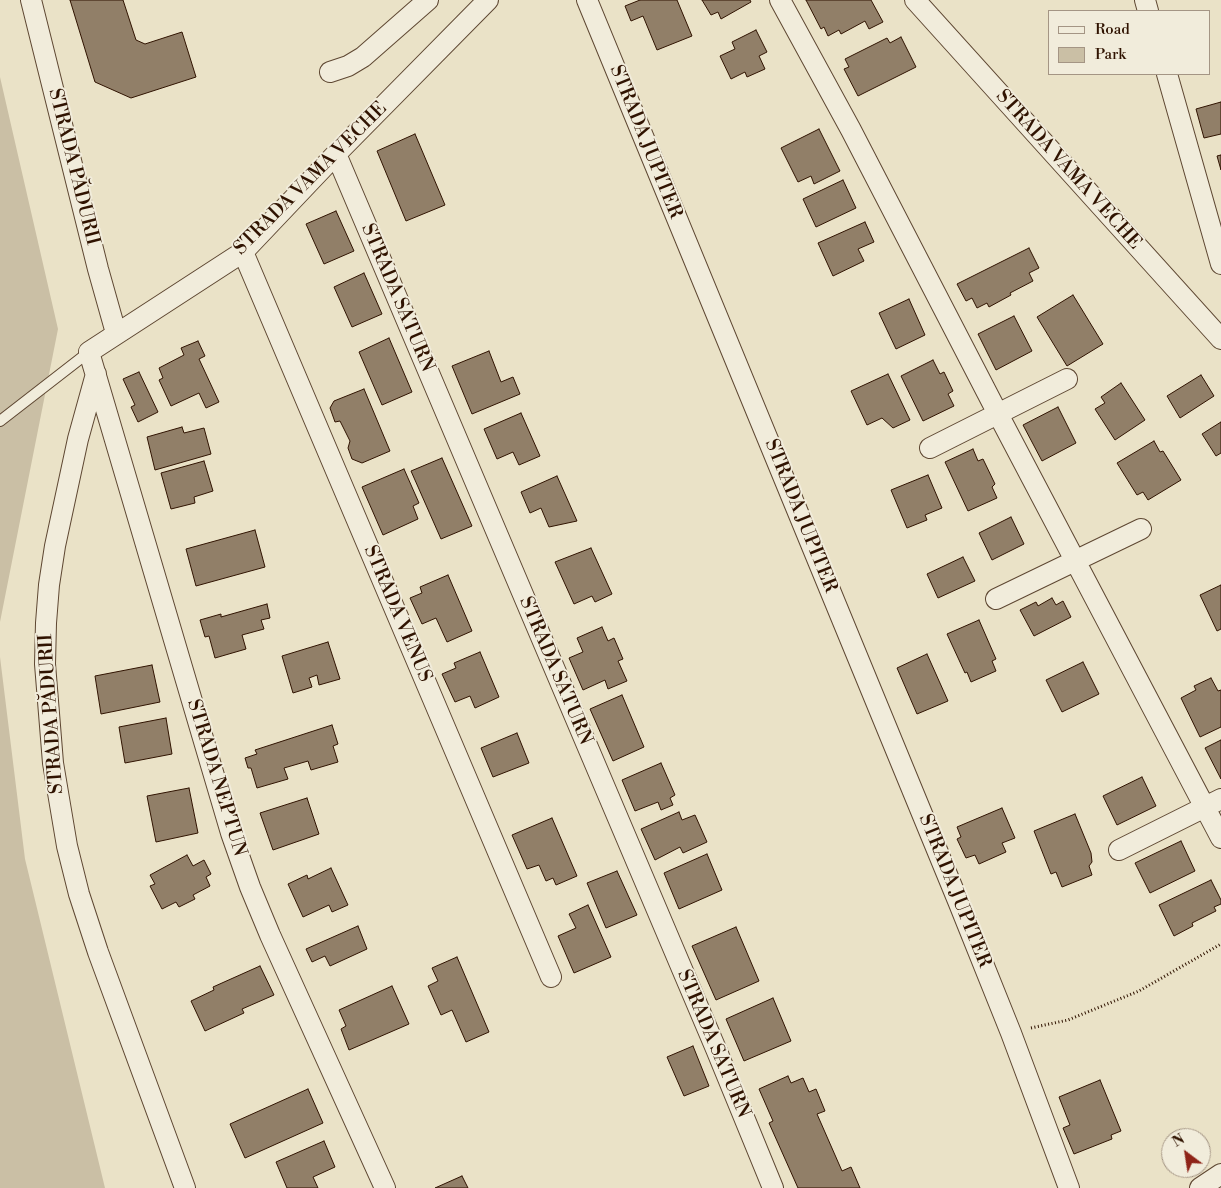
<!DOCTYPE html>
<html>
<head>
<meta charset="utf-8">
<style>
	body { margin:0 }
	#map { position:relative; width:1221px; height:1188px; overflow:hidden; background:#eae2c7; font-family:"Libre Bodoni",serif }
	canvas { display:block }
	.legend { position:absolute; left:1048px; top:10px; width:162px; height:65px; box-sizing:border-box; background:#f1ecdb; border:1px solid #a49584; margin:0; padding:6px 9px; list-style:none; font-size:15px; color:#301301 }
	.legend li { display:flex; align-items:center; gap:10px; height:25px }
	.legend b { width:25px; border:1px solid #a49584 }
	.north { position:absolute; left:1161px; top:1128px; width:50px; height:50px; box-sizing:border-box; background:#f1ecdb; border:1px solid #a49584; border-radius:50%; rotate:329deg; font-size:14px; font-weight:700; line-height:20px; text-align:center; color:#301301 }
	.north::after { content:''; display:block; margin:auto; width:18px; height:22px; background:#8f2418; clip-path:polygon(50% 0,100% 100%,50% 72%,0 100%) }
</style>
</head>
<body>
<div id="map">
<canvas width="1221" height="1188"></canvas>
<ul class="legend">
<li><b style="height:6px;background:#f1ecdb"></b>Road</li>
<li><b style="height:14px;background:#cabfa5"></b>Park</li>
</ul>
<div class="north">N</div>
</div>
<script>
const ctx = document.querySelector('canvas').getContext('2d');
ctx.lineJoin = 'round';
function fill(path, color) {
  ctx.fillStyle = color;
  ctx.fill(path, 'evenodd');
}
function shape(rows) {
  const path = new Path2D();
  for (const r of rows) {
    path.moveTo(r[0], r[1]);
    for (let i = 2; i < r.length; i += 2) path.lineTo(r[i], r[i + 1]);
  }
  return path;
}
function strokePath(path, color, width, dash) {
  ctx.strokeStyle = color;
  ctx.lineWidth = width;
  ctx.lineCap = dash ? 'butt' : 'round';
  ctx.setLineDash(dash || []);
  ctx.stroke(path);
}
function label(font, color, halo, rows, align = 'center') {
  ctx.font = font + ' "Libre Bodoni",serif';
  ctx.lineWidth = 4;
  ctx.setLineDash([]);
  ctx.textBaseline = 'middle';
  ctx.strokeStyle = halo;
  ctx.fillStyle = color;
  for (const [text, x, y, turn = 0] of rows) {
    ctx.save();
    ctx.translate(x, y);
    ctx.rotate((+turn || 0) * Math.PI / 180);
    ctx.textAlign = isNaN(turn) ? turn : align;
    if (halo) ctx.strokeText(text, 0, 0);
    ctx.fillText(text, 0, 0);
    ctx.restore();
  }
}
fill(shape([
	[0,77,58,329,0,622],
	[0,657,25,859,105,1188,0,1188]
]), '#cabfa5');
const building = shape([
	[70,0,123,0,136,40,145,44,182,32,196,77,131,98,95,82,70,0],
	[640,0,677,0,692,36,657,50,643,16,631,21,625,6,640,0],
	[702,0,750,0,751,2,721,19,718,12,711,15,702,0],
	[806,0,871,0,883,22,869,29,865,21,841,34,839,30,828,36,824,27,821,29,806,0],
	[756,30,767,52,759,56,765,69,747,77,745,72,731,79,720,56,735,49,732,42,756,30],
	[901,37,916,67,858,96,844,69,849,67,845,59,887,38,890,43,901,37],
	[1221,102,1221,134,1204,138,1196,109,1221,102],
	[819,129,840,171,814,184,811,176,798,182,781,148,819,129],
	[415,134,445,205,406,221,377,151,415,134],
	[1221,155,1221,170,1217,156,1221,155],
	[843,180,856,208,816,227,803,199,843,180],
	[336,211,354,251,324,264,306,224,336,211],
	[865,222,874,242,858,249,864,261,833,276,818,243,865,222],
	[1029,248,1039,268,1029,273,1033,281,1010,293,1011,295,989,307,987,303,977,308,972,298,966,301,957,284,1029,248],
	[364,273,382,314,352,327,334,287,364,273],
	[1073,295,1103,344,1067,366,1037,317,1073,295],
	[909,299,925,335,896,349,879,313,909,299],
	[1014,316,1032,351,996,370,978,334,1014,316],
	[389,338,412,392,382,405,359,352,389,338],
	[198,341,205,356,199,359,219,402,206,408,199,393,171,406,159,380,163,378,159,368,184,355,181,348,198,341],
	[489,351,501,382,513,377,520,394,472,414,452,366,489,351],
	[933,360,940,374,944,372,953,391,948,394,954,406,923,421,901,376,933,360],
	[139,372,158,412,138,422,131,407,135,405,123,379,139,372],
	[888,374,910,420,893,428,882,418,867,425,851,391,888,374],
	[1201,375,1214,396,1180,418,1167,396,1201,375],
	[1121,383,1145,420,1115,440,1095,409,1105,403,1101,397,1121,383],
	[364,389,390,451,362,463,352,459,348,448,350,441,340,421,335,422,330,408,334,401,364,389],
	[1058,407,1076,443,1042,461,1023,425,1058,407],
	[521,413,540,456,519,465,513,452,497,459,484,429,521,413],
	[1221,422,1221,453,1216,456,1202,434,1221,422],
	[182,427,184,433,204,428,211,454,155,470,147,437,182,427],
	[1154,441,1160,452,1163,451,1181,480,1148,500,1143,492,1137,495,1117,463,1154,441],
	[973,449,978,461,983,459,995,484,992,487,997,498,968,511,945,462,973,449],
	[442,458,472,526,441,539,411,471,442,458],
	[204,461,213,491,194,497,195,503,171,509,161,473,204,461],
	[404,469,419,503,413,506,418,519,383,535,362,487,404,469],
	[928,475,942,508,925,515,927,520,907,528,891,490,928,475],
	[557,476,577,521,549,527,541,508,530,513,521,492,557,476],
	[1011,517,1024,544,992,560,979,533,1011,517],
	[255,530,265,567,196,586,186,549,255,530],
	[591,548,612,594,595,602,592,596,574,604,555,562,591,548],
	[963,557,975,581,938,598,927,574,963,557],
	[448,575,472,631,447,642,436,618,422,624,410,598,422,593,420,587,448,575],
	[1221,585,1221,629,1217,631,1200,595,1221,585],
	[1052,598,1056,605,1063,601,1071,617,1034,636,1020,610,1036,602,1038,606,1052,598],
	[267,604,270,618,261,620,264,629,242,635,246,649,215,658,209,636,205,637,200,620,221,614,221,617,267,604],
	[979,620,996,659,992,661,996,671,971,682,967,672,965,673,947,634,979,620],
	[602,627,608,641,614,638,623,659,618,661,627,681,608,689,605,680,583,690,569,658,583,652,577,638,602,627],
	[328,642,340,679,319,685,317,675,309,678,312,687,293,693,282,656,328,642],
	[480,652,499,697,475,708,470,696,455,702,442,674,456,668,454,663,480,652],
	[927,654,948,701,917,714,897,668,927,654],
	[1083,662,1099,694,1062,712,1046,680,1083,662],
	[152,665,160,702,101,714,95,676,152,665],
	[1211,678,1218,691,1221,690,1221,727,1200,737,1181,698,1196,690,1194,686,1211,678],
	[622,695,644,747,613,761,590,709,622,695],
	[166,718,172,754,125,763,119,727,166,718],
	[332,725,338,744,333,746,338,762,311,770,308,761,284,768,288,779,257,788,251,768,248,768,245,758,257,754,255,750,332,725],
	[517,733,529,763,493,777,481,748,517,733],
	[1221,740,1221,779,1205,748,1221,740],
	[661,763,675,795,670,798,673,805,661,810,658,802,635,811,622,780,661,763],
	[1142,777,1156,806,1117,825,1103,796,1142,777],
	[189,788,198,833,156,842,147,796,189,788],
	[307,798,319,834,273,850,260,813,307,798],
	[1002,808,1015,838,1002,843,1006,852,979,864,975,855,966,858,957,839,961,837,957,827,1002,808],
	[679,812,682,820,695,815,707,842,683,853,680,847,655,860,641,829,679,812],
	[1075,814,1091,853,1092,862,1089,866,1092,875,1062,887,1056,872,1051,874,1034,831,1075,814],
	[552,818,577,876,556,885,553,878,546,881,539,865,527,869,512,835,552,818],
	[1181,841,1195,871,1150,893,1135,863,1181,841],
	[707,854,722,890,679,909,664,873,707,854],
	[187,855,193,866,204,860,211,874,206,877,210,886,193,895,195,899,179,907,176,902,162,909,150,886,155,884,150,875,187,855],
	[331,868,348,905,332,912,329,905,303,917,288,884,307,875,308,879,331,868],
	[617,871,637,915,606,928,587,883,617,871],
	[1211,880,1221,900,1221,904,1214,907,1216,911,1192,923,1193,926,1174,936,1159,905,1211,880],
	[588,905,611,957,574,973,558,936,576,928,569,914,588,905],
	[358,926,367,949,330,966,325,956,312,962,306,949,358,926],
	[736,927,759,981,716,1000,692,946,736,927],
	[457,957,489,1032,466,1042,452,1010,441,1015,428,986,438,981,432,968,457,957],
	[260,966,274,995,242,1009,244,1013,205,1031,191,1001,214,990,213,987,260,966],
	[392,986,409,1024,349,1050,341,1029,346,1026,339,1010,392,986],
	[773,998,791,1041,744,1061,726,1019,773,998],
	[693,1046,709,1086,684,1096,667,1057,693,1046],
	[788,1076,791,1083,803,1078,809,1092,816,1089,825,1111,817,1114,842,1171,851,1167,860,1188,798,1188,769,1123,773,1121,759,1089,788,1076],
	[1100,1080,1121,1131,1111,1135,1112,1139,1074,1154,1063,1128,1070,1125,1059,1097,1100,1080],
	[308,1089,323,1123,245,1158,230,1124,308,1089],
	[324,1141,335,1167,313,1177,318,1188,287,1188,276,1162,324,1141],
	[462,1176,468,1188,435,1188,462,1176]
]);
fill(building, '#917f68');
strokePath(building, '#301301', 1);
const lane = shape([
	[0,421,89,352]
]);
const street = shape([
	[31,0,98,269,116,333],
	[587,0,958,901,1011,1033,1069,1188],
	[780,0,851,130,998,414,1221,838],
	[915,0,1221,339],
	[1145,0,1148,11],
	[330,72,348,66,363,57,428,0],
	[1167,74,1221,264],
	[336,154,716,1049,773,1188],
	[243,252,551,977],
	[96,374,78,439,55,546,49,585,46,623,45,664,53,763,67,846,79,894,98,952,185,1188],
	[930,448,1067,379],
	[996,599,1141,529],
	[1119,850,1221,799],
	[385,1188,270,935,250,887,231,833,89,352,243,252,336,154,488,0],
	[1200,1188,1221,1174]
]);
strokePath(lane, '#5e4732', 12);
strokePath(street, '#5e4732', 22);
strokePath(shape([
	[1031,1028,1068,1020,1139,991,1221,944]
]), '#301301', 3, [1, 2.5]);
strokePath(lane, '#f1ecdb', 10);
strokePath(street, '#f1ecdb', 20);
label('19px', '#301301', '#f1ecdb', [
	["STRADA JUPITER",645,142,68],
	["STRADA PĂDURII",73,167,76],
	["STRADA VAMA VECHE",1068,170,48],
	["STRADA VAMA VECHE",311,179,-45],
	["STRADA SATURN",397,298,67],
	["STRADA JUPITER",800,516,68],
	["STRADA VENUS",397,614,67],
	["STRADA SATURN",555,671,67],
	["STRADA PĂDURII",52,714,-94],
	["STRADA NEPTUN",216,778,73],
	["STRADA JUPITER",954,891,68],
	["STRADA SATURN",713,1044,67]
]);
</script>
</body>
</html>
